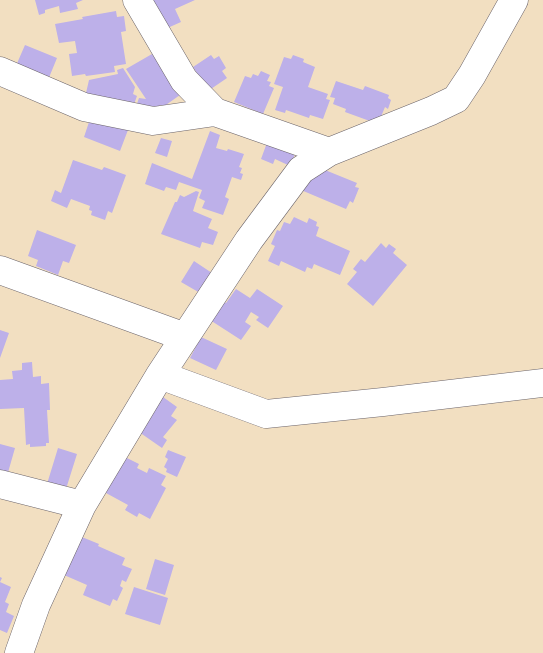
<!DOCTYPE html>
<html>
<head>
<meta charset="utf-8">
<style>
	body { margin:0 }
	canvas { display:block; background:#f2dfc1 }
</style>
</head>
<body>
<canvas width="543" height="653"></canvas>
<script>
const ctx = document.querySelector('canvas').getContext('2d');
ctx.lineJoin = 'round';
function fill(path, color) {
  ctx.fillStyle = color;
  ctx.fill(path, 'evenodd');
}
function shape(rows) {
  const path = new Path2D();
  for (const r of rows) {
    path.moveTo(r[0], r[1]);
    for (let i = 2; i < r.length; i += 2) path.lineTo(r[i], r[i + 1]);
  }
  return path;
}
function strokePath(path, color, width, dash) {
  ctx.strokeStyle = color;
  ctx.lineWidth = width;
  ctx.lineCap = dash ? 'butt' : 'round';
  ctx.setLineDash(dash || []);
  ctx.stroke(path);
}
fill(shape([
	[35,0,83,0,76,3,78,9,60,13,59,6,45,10,45,13,39,15],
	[152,0,195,0,175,9,181,22,163,30],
	[116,11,117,17,124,16,126,31,121,32,126,64,114,66,115,72,86,76,85,74,72,76,69,54,77,53,75,41,59,43,55,24,83,19,82,17],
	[25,45,57,58,48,80,15,68],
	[152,54,180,95,163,107,161,105,155,108,135,109,139,98,146,99,126,69],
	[211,55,214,59,219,56,226,68,222,71,227,78,208,91,193,67],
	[293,55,304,59,303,62,315,67,308,87,328,94,326,99,330,100,323,119,310,115,309,118,286,110,285,113,275,110,283,87,274,84,284,57,291,59],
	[123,68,135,87,133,94,137,96,133,107,86,93,89,80,118,74,117,70],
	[261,71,270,75,267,81,271,82,269,86,274,88,263,114,234,102,245,76,251,78,253,74,258,76],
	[336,81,363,90,365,86,389,95,388,98,391,100,388,109,385,107,378,124,345,112,346,109,333,104,335,98,330,97],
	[90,119,128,130,120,151,84,137],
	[210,131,220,135,216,148,227,151,228,149,244,154,239,167,242,168,240,173,243,174,241,180,232,177,225,197,229,199,223,215,202,208,205,201,199,198,202,190,179,182,176,190,166,187,164,191,145,184,152,163,192,179],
	[161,138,172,141,167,157,155,153],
	[268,140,295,154,290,166,275,159,273,164,261,159],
	[73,160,102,170,104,167,126,175,112,213,108,211,105,220,91,215,92,211,89,210,90,206,71,199,67,208,51,201,55,190,61,193],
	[325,170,357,183,355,187,359,188,353,203,350,201,346,209,301,190,308,178],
	[196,191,199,192,193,211,212,219,208,228,218,232,213,245,202,242,200,248,161,234,175,202,177,202,180,195,184,197],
	[294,217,307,223,309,218,317,222,316,226,319,227,316,236,350,251,340,275,314,264,312,269,307,267,305,272,281,261,279,266,268,261,275,246,271,244,277,230,280,231,284,222,290,224],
	[37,230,76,245,69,263,63,261,58,275,36,266,38,260,28,256],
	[381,243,386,248,389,244,396,249,393,253,407,265,373,306,347,284,357,272,353,269,361,259,365,262],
	[194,261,212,273,200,293,181,282],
	[236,289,250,298,257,289,283,306,268,328,256,320,259,317,251,312,245,322,251,326,241,340,210,320,223,301,226,303],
	[0,330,9,333,0,358],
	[201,337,227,349,216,370,190,358],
	[32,362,33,377,41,376,41,384,49,383,50,410,47,410,49,443,46,443,46,446,30,447,30,444,26,445,24,408,0,409,0,380,13,379,12,371,22,370,22,363],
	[163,397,177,407,171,416,177,420,163,437,167,440,162,448,139,432],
	[0,444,15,448,7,476,0,474],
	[58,448,77,454,66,489,47,484],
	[168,450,186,457,177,477,166,472,167,469,164,467,168,459,165,457],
	[125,457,139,464,137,468,147,473,149,468,166,476,161,485,166,488,150,519,139,513,137,517,125,510,128,505,106,493],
	[77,535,99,544,98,546,125,558,122,565,132,569,126,582,122,580,120,586,123,588,117,601,113,599,110,606,83,595,87,585,64,575],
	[155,559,174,565,165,595,146,589],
	[0,577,2,578,0,582,11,587,5,602,9,604,6,612,14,616,7,633,0,630],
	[134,587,168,598,160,625,125,614]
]), '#bdb0e9');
const minor = shape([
	[137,0,184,80,215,112],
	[0,71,84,107,153,121,215,112,329,152],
	[0,270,185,337],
	[160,375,266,414,383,402,543,383],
	[0,484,82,505],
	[19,653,36,605,82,505,160,375,249,240,301,170,329,152,431,111,456,99,472,75,514,0]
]);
strokePath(minor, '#6b646a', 29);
strokePath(minor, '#fff', 28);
</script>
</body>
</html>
